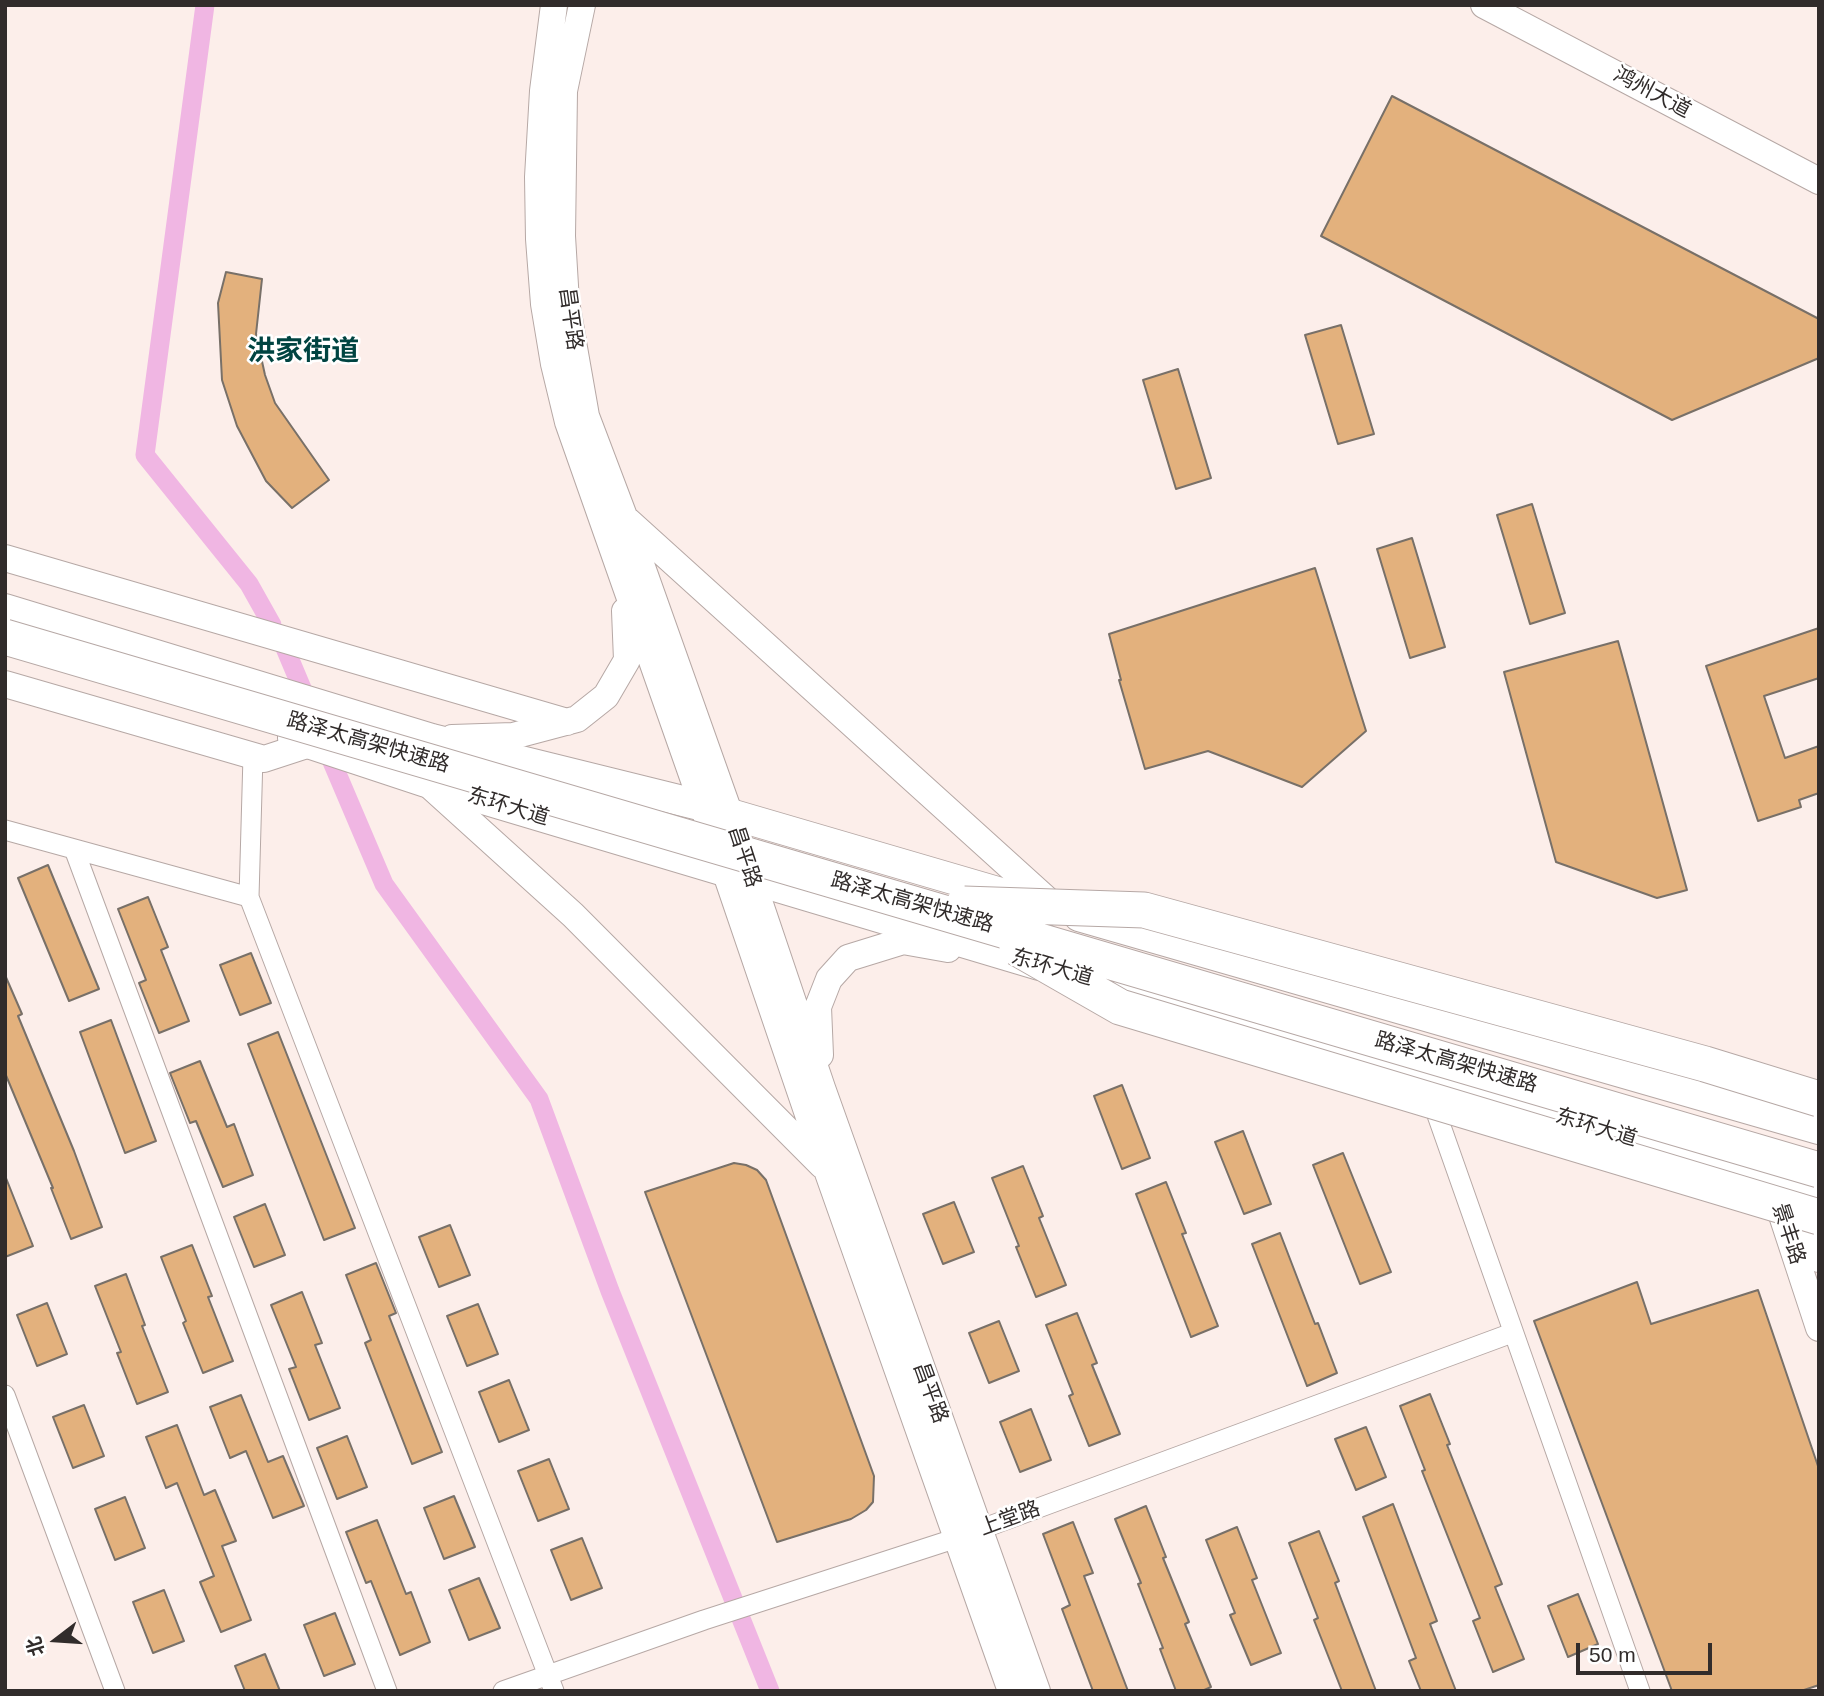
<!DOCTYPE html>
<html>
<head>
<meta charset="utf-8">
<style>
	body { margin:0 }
	#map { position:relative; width:1824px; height:1696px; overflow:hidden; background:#fceeea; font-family:Arial,"Noto Sans SC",sans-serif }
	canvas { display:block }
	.frame { position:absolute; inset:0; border:7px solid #312c2b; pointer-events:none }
	.north { position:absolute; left:21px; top:1605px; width:70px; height:70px; -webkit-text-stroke:5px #fff; paint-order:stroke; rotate:253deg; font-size:19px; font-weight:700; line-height:28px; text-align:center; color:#312c2b }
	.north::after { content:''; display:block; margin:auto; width:24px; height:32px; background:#312c2b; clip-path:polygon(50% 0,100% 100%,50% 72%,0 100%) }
	.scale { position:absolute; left:1576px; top:1643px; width:136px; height:32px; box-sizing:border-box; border:4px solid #312c2b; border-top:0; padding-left:9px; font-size:21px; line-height:24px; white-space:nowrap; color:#312c2b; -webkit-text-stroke:5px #fff; paint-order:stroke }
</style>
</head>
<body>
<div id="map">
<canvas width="1824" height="1696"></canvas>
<div class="frame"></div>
<div class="north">北</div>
<div class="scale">50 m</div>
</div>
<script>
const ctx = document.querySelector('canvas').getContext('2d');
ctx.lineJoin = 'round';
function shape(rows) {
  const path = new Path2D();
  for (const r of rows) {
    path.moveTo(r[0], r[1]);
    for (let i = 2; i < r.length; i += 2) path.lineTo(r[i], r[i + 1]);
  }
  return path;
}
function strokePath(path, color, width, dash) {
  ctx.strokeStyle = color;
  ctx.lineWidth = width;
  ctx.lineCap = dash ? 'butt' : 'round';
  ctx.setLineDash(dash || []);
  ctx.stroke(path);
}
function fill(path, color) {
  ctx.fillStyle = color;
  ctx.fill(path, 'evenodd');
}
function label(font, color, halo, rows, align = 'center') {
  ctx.font = font + ' Arial,"Noto Sans SC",sans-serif';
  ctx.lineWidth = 5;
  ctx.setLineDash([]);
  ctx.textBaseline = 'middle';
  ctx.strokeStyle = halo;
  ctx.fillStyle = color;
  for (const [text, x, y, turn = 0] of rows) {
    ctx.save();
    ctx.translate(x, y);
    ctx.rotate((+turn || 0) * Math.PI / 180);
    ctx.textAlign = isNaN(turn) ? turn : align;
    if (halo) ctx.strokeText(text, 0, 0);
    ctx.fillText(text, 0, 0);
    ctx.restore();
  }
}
strokePath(shape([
	[205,5,145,455,249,584,272,625],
	[285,648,309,705],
	[324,743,384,884,539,1099,610,1291,770,1691]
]), '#f0b6e3', 19);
const building = shape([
	[1392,96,1819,319,1819,358,1672,420,1321,236,1392,96],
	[226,272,262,279,256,334,265,375,275,403,329,480,292,508,266,481,237,426,222,380,218,303,226,272],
	[1341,325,1374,434,1338,444,1305,335,1341,325],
	[1178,369,1211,478,1176,489,1143,380,1178,369],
	[1532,504,1565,613,1530,624,1497,515,1532,504],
	[1412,538,1445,647,1410,658,1377,549,1412,538],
	[1315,568,1366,731,1302,787,1208,751,1145,769,1119,680,1121,680,1109,634,1315,568],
	[1819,628,1819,678,1764,696,1785,758,1819,746,1819,793,1799,800,1801,807,1758,821,1706,666,1819,628],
	[1618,641,1687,890,1657,898,1556,862,1504,672,1618,641],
	[48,865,99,989,69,1001,18,878,48,865],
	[148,897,168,947,161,950,189,1021,159,1033,139,983,146,980,118,909,148,897],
	[251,953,271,1003,240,1015,220,965,251,953],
	[5,975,22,1014,18,1016,74,1151,102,1227,71,1239,51,1188,53,1188,5,1073,5,975],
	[111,1020,156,1141,125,1153,80,1032,111,1020],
	[278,1032,355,1228,324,1240,248,1044,278,1032],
	[200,1061,227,1127,234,1124,253,1175,223,1187,196,1121,190,1123,170,1073,200,1061],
	[1122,1085,1150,1158,1122,1169,1094,1096,1122,1085],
	[1243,1131,1271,1204,1244,1214,1215,1142,1243,1131],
	[1343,1153,1391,1272,1360,1284,1313,1165,1343,1153],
	[734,1163,746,1165,757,1170,766,1180,874,1476,873,1502,866,1510,851,1519,777,1542,645,1192,734,1163],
	[1023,1166,1043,1216,1039,1218,1066,1285,1036,1297,1016,1247,1019,1246,992,1178,1023,1166],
	[6,1178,33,1246,5,1257,5,1179,6,1178],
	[1166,1182,1186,1233,1182,1234,1218,1326,1191,1337,1136,1194,1166,1182],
	[954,1202,974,1252,943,1264,923,1214,954,1202],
	[265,1204,285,1255,254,1267,234,1217,265,1204],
	[450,1225,470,1275,439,1287,419,1237,450,1225],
	[1280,1233,1315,1324,1318,1323,1337,1373,1307,1386,1252,1244,1280,1233],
	[192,1245,212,1296,208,1297,233,1361,203,1373,183,1323,186,1321,161,1257,192,1245],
	[376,1263,396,1313,389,1316,442,1452,412,1464,365,1343,371,1340,346,1275,376,1263],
	[126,1274,145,1325,142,1326,168,1392,137,1404,117,1353,121,1352,95,1286,126,1274],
	[1637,1282,1651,1324,1758,1290,1819,1469,1819,1685,1801,1691,1672,1691,1534,1321,1637,1282],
	[302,1292,322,1343,315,1345,340,1408,309,1420,289,1369,296,1367,271,1305,302,1292],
	[47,1303,67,1354,37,1366,17,1315,47,1303],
	[478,1304,498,1354,467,1366,447,1316,478,1304],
	[1077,1313,1097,1363,1092,1365,1120,1434,1089,1446,1069,1396,1073,1394,1046,1325,1077,1313],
	[999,1321,1019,1371,989,1383,969,1333,999,1321],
	[509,1380,529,1430,499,1442,479,1392,509,1380],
	[1430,1394,1450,1444,1447,1445,1502,1584,1495,1587,1524,1659,1493,1672,1473,1621,1480,1618,1422,1471,1425,1470,1400,1406,1430,1394],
	[241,1395,268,1462,283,1456,304,1506,273,1518,246,1451,230,1458,210,1407,241,1395],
	[84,1405,104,1456,73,1468,53,1417,84,1405],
	[1031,1409,1051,1460,1020,1472,1000,1422,1031,1409],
	[177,1425,204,1495,215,1490,236,1541,222,1546,251,1620,221,1632,200,1582,214,1576,177,1483,166,1488,146,1437,177,1425],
	[1366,1427,1386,1477,1356,1490,1335,1439,1366,1427],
	[347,1436,367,1487,337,1499,317,1448,347,1436],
	[549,1459,569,1509,538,1521,518,1471,549,1459],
	[454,1496,475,1547,444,1559,424,1508,454,1496],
	[125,1497,145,1548,115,1560,95,1509,125,1497],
	[1393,1504,1437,1621,1430,1624,1456,1691,1421,1691,1409,1661,1416,1658,1363,1517,1393,1504],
	[1146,1506,1166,1557,1163,1558,1189,1622,1185,1624,1211,1687,1202,1691,1176,1691,1160,1649,1163,1648,1138,1584,1141,1583,1115,1519,1146,1506],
	[377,1520,406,1594,411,1592,430,1642,400,1655,371,1581,366,1583,346,1532,377,1520],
	[1073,1522,1093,1573,1084,1576,1128,1691,1093,1691,1062,1609,1070,1605,1043,1534,1073,1522],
	[1237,1527,1257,1578,1252,1580,1281,1653,1251,1665,1230,1615,1235,1613,1206,1540,1237,1527],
	[1319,1531,1339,1581,1335,1583,1376,1691,1342,1691,1314,1620,1318,1618,1289,1543,1319,1531],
	[582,1538,602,1588,571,1600,551,1550,582,1538],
	[479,1578,500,1628,469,1640,449,1590,479,1578],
	[164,1590,184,1641,153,1653,133,1602,164,1590],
	[1578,1594,1598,1644,1568,1657,1548,1606,1578,1594],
	[335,1613,355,1664,324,1676,304,1625,335,1613],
	[265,1654,280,1691,245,1691,235,1666,265,1654]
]);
fill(building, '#e3b17d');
strokePath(building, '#787068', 2);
const street = shape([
	[253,756,249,897,554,1691],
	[5,830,249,897],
	[74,849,387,1691],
	[1431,1098,1640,1691],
	[5,1395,115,1691],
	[503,1691,704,1620,957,1538,1512,1333]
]);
const secondary = shape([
	[554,5,543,91,538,177,539,239,544,304,554,364,568,422,703,806,827,1170,1011,1691],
	[582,5,564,91,562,236,566,302,586,416,625,519,730,815,822,1088,1037,1691],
	[1484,5,1819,181],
	[628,521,1057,909],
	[5,558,567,722],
	[5,684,264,759,310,744],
	[452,738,513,736,577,719,606,696,627,660,625,611],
	[426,782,573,915,822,1165],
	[820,1055,818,1007,829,979,848,958,903,941,948,949],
	[1774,1191,1819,1328],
	[1798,1198,1819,1259]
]);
const primary = shape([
	[5,609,432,739,703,806,1018,898],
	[293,738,426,782,1039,965],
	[1079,916,1819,1129],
	[1087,978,1819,1193]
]);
strokePath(street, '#b6a8a5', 21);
strokePath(secondary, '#b6a8a5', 28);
strokePath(primary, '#b6a8a5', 32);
strokePath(street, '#fff', 19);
strokePath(secondary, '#fff', 26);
strokePath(primary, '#fff', 30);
const highwayBridge = shape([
	[5,637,1819,1170],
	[964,904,1144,910,1705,1064,1819,1099],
	[1017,948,1120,1007,1819,1217]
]);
strokePath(highwayBridge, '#b6a8a5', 37, []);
strokePath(highwayBridge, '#fff', 35);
label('21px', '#312c2b', '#fff', [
	["鸿州大道",1652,93,28],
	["昌平路",570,319,82],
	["路泽太高架快速路",368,743,16],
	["东环大道",508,807,17],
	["昌平路",744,857,72],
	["路泽太高架快速路",912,903,16],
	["东环大道",1052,968,16],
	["路泽太高架快速路",1456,1063,16],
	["东环大道",1596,1128,17],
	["景丰路",1788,1234,72],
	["昌平路",930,1393,70],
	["上堂路",1010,1519,-20]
]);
label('bold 28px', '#004441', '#fff', [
	["洪家街道",303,352]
]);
</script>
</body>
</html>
